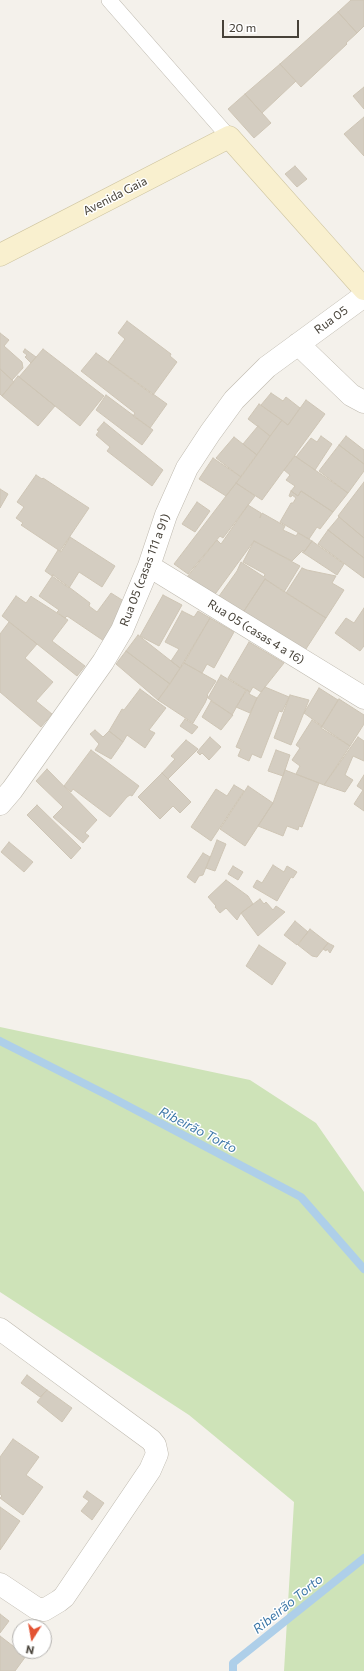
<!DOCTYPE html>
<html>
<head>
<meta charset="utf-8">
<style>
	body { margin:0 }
	#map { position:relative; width:364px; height:1671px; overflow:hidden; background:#f4f1eb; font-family:Commissioner,sans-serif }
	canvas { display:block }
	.north { position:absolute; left:12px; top:1619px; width:40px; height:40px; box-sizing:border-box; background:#fff; border:1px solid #b5b3b0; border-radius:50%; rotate:191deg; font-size:11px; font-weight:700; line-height:16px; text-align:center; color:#474239 }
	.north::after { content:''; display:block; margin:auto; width:14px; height:18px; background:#e35333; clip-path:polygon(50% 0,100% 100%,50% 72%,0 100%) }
	.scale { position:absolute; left:222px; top:20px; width:77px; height:18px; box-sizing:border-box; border:2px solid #474239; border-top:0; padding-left:5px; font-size:12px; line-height:14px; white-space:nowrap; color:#474239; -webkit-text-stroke:3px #fff; paint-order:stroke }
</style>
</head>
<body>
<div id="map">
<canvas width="364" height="1671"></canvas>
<div class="north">N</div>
<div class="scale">20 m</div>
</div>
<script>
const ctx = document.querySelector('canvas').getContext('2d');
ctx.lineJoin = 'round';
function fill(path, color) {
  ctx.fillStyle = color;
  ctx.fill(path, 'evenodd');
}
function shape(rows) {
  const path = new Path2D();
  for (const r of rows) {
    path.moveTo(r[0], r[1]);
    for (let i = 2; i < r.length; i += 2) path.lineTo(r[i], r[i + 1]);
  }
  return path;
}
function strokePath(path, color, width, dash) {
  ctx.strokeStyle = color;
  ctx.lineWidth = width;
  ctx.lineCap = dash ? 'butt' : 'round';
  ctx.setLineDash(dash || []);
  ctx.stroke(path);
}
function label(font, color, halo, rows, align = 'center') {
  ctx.font = font + ' Commissioner,sans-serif';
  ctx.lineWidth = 3;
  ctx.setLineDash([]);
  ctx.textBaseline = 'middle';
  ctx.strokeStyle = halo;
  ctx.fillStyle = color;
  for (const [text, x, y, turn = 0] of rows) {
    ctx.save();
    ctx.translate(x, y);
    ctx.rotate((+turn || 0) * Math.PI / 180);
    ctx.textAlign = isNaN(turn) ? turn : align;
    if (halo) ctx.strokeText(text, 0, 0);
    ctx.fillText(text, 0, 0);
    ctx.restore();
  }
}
fill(shape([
	[0,1027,250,1080,316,1123,364,1192,364,1671,284,1671,294,1502,189,1415,0,1292]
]), '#cee3b8');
strokePath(shape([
	[0,1041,111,1097,301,1197,364,1269],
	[233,1671,233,1663,364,1558]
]), '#aecfe9', 8);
const building = shape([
	[351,0,364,0,364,26,357,33,338,12,351,0],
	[338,12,357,33,346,43,347,44,301,87,280,64,338,12],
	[280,64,296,81,262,113,245,94,280,64],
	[364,87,364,109,353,96,364,87],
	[245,94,271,123,254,138,228,109,245,94],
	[364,117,364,156,344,134,364,117],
	[295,166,307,179,297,187,285,174,295,166],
	[127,321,171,354,170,356,177,362,153,395,108,362,125,339,118,333,127,321],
	[0,333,9,340,4,346,22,362,23,368,12,380,0,369,0,333],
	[25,349,36,357,31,363,25,357,27,355,23,352,25,349],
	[43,349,104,396,80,426,19,377,43,349],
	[96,353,167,404,150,428,133,416,135,413,81,371,96,353],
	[0,369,14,382,2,396,0,394,0,369],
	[18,376,55,406,38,426,2,396,18,376],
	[271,393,283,401,286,397,300,408,288,425,261,405,271,393],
	[106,395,153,430,142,445,96,410,106,395],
	[306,400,325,414,262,500,236,483,282,420,288,425,306,400],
	[259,404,282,420,270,436,248,419,259,404],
	[104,422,163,470,152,486,107,451,110,447,96,435,99,431,97,430,104,422],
	[258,426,270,436,257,455,243,444,258,426],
	[321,436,332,444,315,470,296,457,311,438,317,442,321,436],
	[346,436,364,450,364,464,339,445,346,436],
	[234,437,257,455,241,477,216,458,234,437],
	[339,445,364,464,364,471,348,493,319,471,339,445],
	[295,456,348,493,333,512,301,491,298,496,291,491,295,486,286,480,290,475,284,470,295,456],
	[213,458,241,477,226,496,199,479,213,458],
	[36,475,42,479,43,478,89,508,60,551,21,525,23,523,16,518,24,507,17,502,36,475],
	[364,482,364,538,338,516,364,482],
	[236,483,255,496,223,538,220,536,188,574,174,564,236,483],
	[0,489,8,494,0,508,0,489],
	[291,491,298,496,301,491,333,512,320,529,317,527,309,539,280,522,291,503,293,503,296,498,292,495,291,497,289,496,291,491],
	[197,502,210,511,195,532,182,524,197,502],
	[248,505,261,513,260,518,262,513,285,526,283,530,296,536,298,533,312,541,304,552,303,550,292,561,254,541,213,597,187,577,217,540,221,544,248,505],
	[339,517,364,538,364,558,328,530,339,517],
	[328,530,364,558,364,578,318,544,328,530],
	[70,537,115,566,102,587,79,572,69,588,45,571,58,550,61,552,70,537],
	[254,541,300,566,284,592,265,579,242,614,217,599,237,571,241,562,264,577,265,574,243,562,254,541],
	[312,541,344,564,337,575,302,552,304,552,312,541],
	[302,568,307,570,336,576,332,583,344,590,326,618,286,593,302,568],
	[53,575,90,603,89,606,97,612,111,593,130,605,104,641,67,616,65,618,57,612,59,610,39,596,53,575],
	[265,579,326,618,304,652,242,614,265,579],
	[163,595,182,605,159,646,140,636,163,595],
	[16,596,26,603,31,596,32,597,68,620,52,641,85,666,77,676,2,616,16,596],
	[364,608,364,646,360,651,335,633,346,618,354,623,364,608],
	[182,611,194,617,198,611,210,618,180,668,171,661,179,649,165,642,182,611],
	[210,618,234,632,214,668,207,664,202,673,184,663,210,618],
	[9,622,37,644,25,658,53,682,36,701,52,714,41,727,0,692,0,634,9,622],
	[138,635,180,668,170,684,126,651,138,635],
	[249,642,284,663,261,692,253,687,250,692,228,678,249,642],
	[126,651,170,684,158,700,116,664,126,651],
	[184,663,216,681,207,695,208,696,205,703,193,723,158,700,184,663],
	[221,675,246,690,232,715,208,698,221,675],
	[265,687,289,697,282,712,279,711,261,758,252,754,249,761,238,756,241,749,236,747,257,698,265,687],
	[319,688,338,700,322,726,304,713,319,688],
	[140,689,166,708,149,730,155,733,145,748,127,735,123,742,109,731,122,709,124,710,140,689],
	[247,690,250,692,249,694,257,698,250,713,236,707,247,690],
	[290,695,309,700,291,745,274,738,290,695],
	[339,699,364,715,364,724,350,746,321,728,339,699],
	[211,701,233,715,221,730,202,717,211,701],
	[185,719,198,727,192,734,180,726,185,719],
	[312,720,350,746,324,785,296,774,300,766,292,760,300,748,296,745,312,720],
	[95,730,103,737,109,731,123,742,111,759,95,750,99,744,90,734,95,730],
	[210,737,221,747,209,760,202,753,200,755,197,752,210,737],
	[358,737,364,741,364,761,353,756,345,775,353,780,345,792,324,785,358,737],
	[186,740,198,749,168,779,162,773,175,759,171,756,186,740],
	[91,750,139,786,132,796,130,795,127,797,110,817,73,789,71,792,64,786,91,750],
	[276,750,290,755,283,776,268,771,276,750],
	[47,769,97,820,85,833,89,836,83,843,53,817,63,807,36,781,47,769],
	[285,770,319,783,302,827,299,826,298,830,287,826,283,836,258,826,273,803,285,770],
	[162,773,191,802,180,813,173,806,160,819,138,797,162,773],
	[364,775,364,811,354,804,363,790,357,786,364,775],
	[234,785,244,791,211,841,191,827,216,789,227,796,234,785],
	[248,786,273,803,245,846,220,829,248,786],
	[37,805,81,848,71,859,27,815,37,805],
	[217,840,226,844,215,871,206,868,217,840],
	[9,842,33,862,24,872,1,852,9,842],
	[203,853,210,857,203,875,199,876,195,883,187,877,203,853],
	[273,865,284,872,287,866,297,872,293,878,291,877,277,901,253,887,257,880,262,883,273,865],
	[233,866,243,872,238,880,228,874,233,866],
	[226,880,248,896,253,904,241,913,237,920,226,908,220,913,215,907,216,906,208,897,226,880],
	[260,899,264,904,266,902,273,910,276,906,285,912,258,936,241,913,260,899],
	[295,921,308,932,297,945,284,935,295,921],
	[310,929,328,943,317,957,312,956,298,945,310,929],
	[328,943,334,946,330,953,327,949,326,951,323,949,328,943],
	[259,945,286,963,272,985,246,966,259,945],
	[27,1375,47,1390,40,1397,21,1383,27,1375],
	[47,1390,72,1408,62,1422,37,1402,47,1390],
	[13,1439,39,1457,26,1475,43,1487,23,1515,0,1498,2,1496,0,1494,0,1457,13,1439],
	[87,1491,104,1503,92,1520,81,1511,89,1501,83,1497,87,1491],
	[0,1507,20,1521,0,1550,0,1507],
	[0,1614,9,1621,0,1633,0,1614],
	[0,1636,26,1656,15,1671,0,1671,0,1636]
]);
fill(building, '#d4cdc1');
strokePath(building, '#cec5b5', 1);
const lane = shape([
	[109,0,229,137]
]);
const street = shape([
	[298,344,351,395,364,402],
	[149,566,364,698],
	[0,804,12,790,103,662,122,630,149,566,166,515,187,468,210,433,234,400,267,367,364,296],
	[0,1329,151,1440,155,1445,157,1454,150,1470,64,1597,59,1601,44,1610,36,1608,0,1584]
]);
const secondary = shape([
	[0,255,229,137,364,289]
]);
strokePath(lane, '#beb9ae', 16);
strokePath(street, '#beb9ae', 23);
strokePath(secondary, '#cec49f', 23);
strokePath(lane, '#fff', 15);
strokePath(street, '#fff', 22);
strokePath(secondary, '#f9f0cf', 22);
label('12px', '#474239', '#fff', [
	["Avenida Gaia",115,196,-27],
	["Rua 05",331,320,-36],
	["Rua 05 (casas 111 a 91)",145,570,-69],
	["Rua 05 (casas 4 a 16)",256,632,32]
]);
label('italic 13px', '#3e78a8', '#fff', [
	["Ribeirão Torto",198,1130,27],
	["Ribeirão Torto",288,1604,-39]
]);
</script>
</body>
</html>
